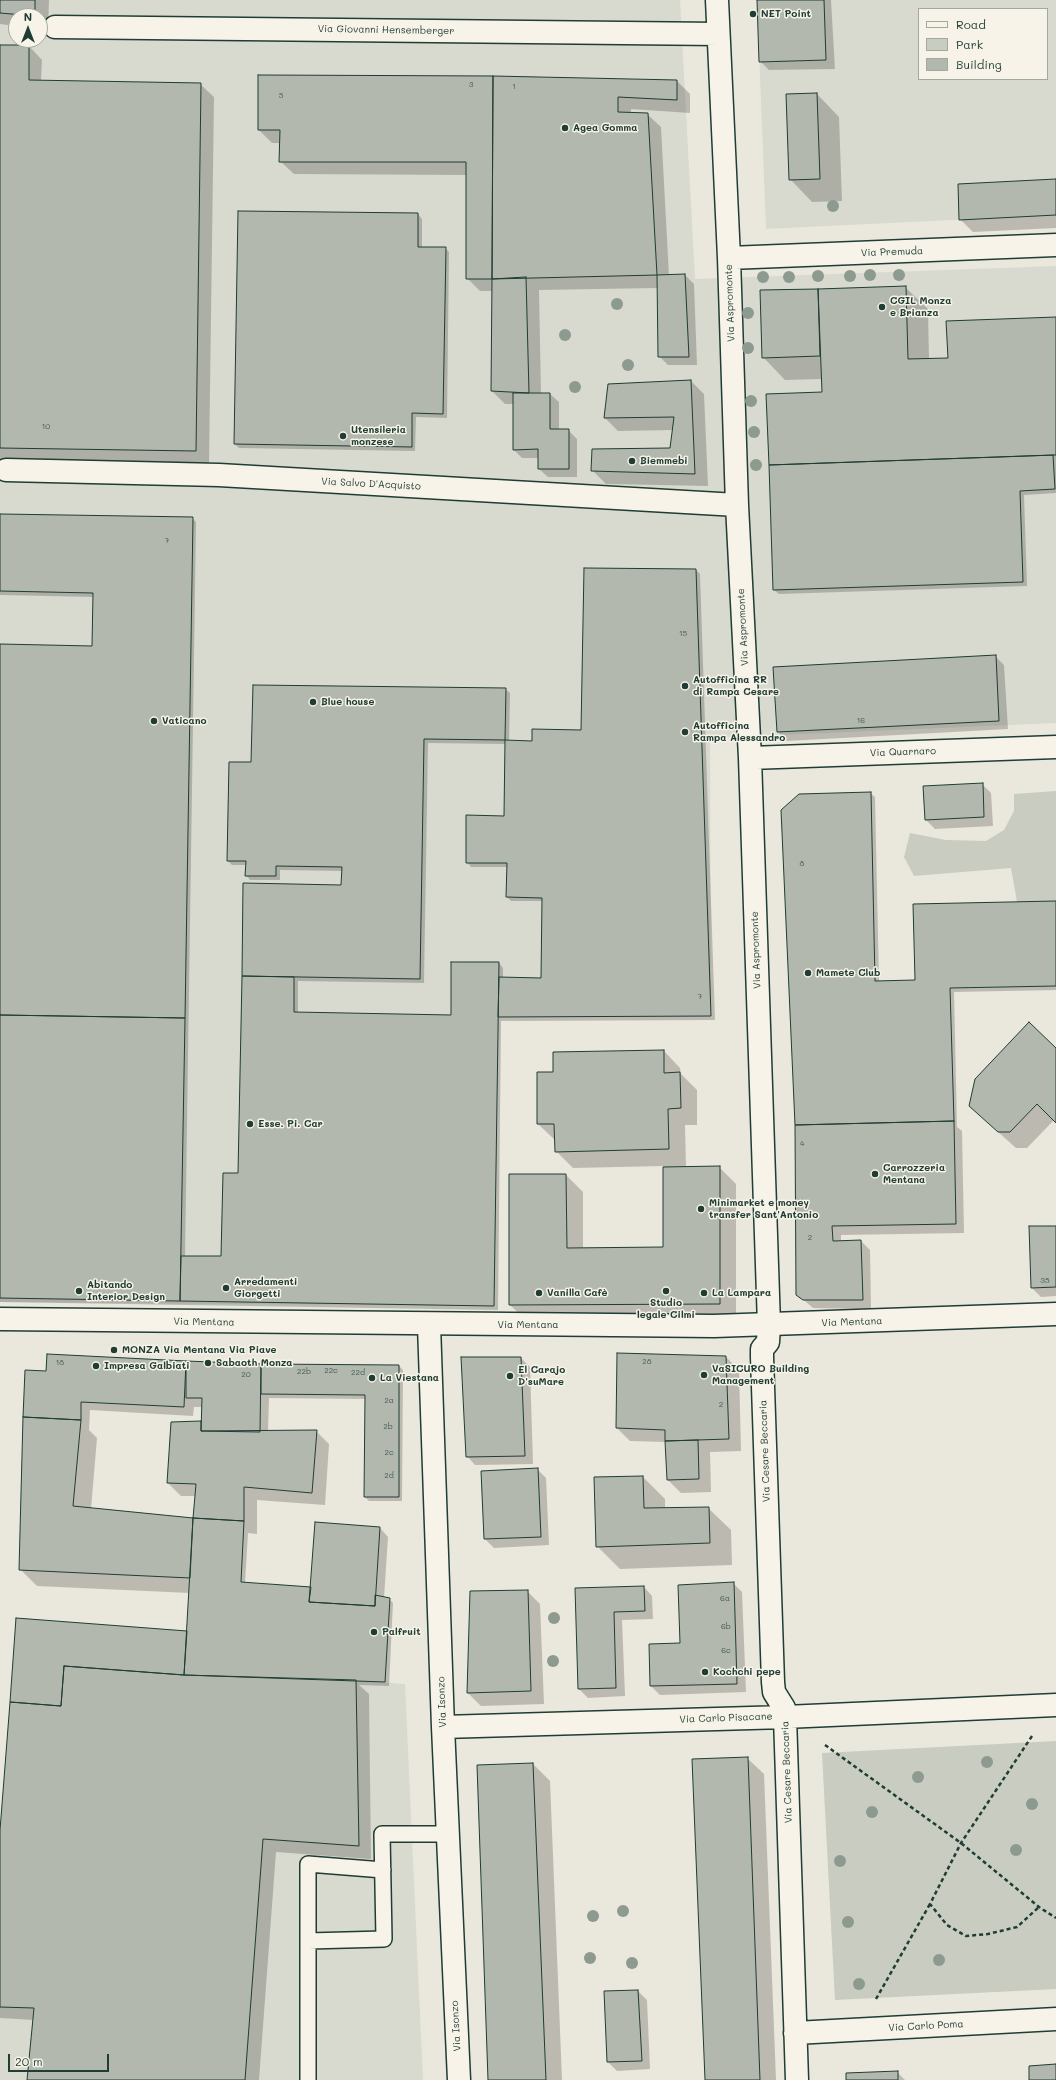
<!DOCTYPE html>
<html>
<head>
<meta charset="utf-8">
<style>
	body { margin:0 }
	#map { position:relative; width:1056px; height:2080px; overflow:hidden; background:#eae8dd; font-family:Mali,sans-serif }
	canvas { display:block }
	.legend { position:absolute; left:918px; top:8px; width:130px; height:72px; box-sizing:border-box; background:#f7f3e8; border:1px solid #a1aaa0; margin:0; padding:5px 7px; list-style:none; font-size:12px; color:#1f3d34 }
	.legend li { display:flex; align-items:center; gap:8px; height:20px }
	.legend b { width:20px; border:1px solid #a1aaa0 }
	.north { position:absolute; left:8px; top:8px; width:40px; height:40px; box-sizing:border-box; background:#f7f3e8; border:1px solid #a1aaa0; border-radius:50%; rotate:0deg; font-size:11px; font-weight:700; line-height:16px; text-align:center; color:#1f3d34 }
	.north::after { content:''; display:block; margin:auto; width:14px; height:18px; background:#1f3d34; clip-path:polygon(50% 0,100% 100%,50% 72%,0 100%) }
	.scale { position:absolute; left:8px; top:2054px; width:101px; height:18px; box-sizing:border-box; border:2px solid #1f3d34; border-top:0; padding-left:5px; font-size:12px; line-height:14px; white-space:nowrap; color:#1f3d34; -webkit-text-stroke:3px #f7f3e8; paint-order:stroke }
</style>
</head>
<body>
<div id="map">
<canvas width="1056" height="2080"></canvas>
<ul class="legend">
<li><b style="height:5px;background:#f7f3e8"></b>Road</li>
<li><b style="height:11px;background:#c8ccc1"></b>Park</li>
<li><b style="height:11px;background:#b2b8ae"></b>Building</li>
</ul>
<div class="north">N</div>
<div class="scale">20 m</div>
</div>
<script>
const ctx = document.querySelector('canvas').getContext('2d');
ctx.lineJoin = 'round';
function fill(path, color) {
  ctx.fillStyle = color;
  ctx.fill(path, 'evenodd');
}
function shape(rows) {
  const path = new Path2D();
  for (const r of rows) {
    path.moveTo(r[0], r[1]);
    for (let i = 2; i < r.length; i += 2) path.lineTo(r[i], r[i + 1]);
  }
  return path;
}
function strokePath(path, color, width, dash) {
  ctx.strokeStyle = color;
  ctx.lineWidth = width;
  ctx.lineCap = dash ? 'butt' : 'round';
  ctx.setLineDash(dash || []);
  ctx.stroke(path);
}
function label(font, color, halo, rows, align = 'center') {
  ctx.font = font + ' Mali,sans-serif';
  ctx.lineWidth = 3;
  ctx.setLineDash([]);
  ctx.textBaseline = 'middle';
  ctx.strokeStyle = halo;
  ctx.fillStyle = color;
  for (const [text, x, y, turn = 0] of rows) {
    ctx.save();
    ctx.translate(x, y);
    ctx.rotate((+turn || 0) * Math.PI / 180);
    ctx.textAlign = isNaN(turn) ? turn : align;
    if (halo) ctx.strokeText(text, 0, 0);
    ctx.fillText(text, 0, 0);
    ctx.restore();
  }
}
fill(shape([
	[0,0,680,0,695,279,1056,266,1056,723,710,738,711,1016,498,1017,494,1306,0,1302],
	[16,16,40,16,40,40,16,40],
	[757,0,1056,0,1056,215,766,229],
	[919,9,1047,9,1047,79,919,79],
	[356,1680,405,1684,423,2080,0,2080,0,1830,10,1702,61,1705]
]), '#d9dacf');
fill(shape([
	[1056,791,1056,901,1017,902,1011,868,914,876,904,857,910,833,946,840,986,841,1004,830,1014,811,1014,794],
	[1056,1741,1056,1989,835,2000,822,1753]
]), '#c8ccc1');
fill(shape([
	[0,0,49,0,48,30,40,29,40,16,16,16,16,26,0,24],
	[758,0,831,0,835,69,769,70,760,61],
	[0,46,29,46,42,60,41,81,200,84,214,97,209,464,0,460],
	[492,77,677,81,690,94,690,113,631,109,631,114,647,114,661,127,669,276,685,275,694,284,697,365,668,365,659,356,658,288,539,290,541,394,550,394,559,402,559,430,568,430,577,439,577,477,548,477,539,469,539,458,522,458,514,450,514,404,505,404,492,391,493,291,480,291,467,278,467,175,294,174,280,161,281,143,272,143,259,130],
	[817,94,839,117,842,201,812,202,790,179],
	[1056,180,1056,228,973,232,960,219],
	[418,214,422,219,422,248,445,248,449,252,447,418,416,417,415,451,239,448,235,444],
	[905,287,928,309,929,359,949,359,1056,318,1056,493,1024,495,1027,586,779,594,774,590,823,393,822,379,785,380,763,357,761,291],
	[691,381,704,394,708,486,606,484,593,471,670,449,673,430,618,431,605,418,609,385],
	[0,515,192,518,196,522,185,1257,222,1257,239,1174,244,884,342,886,343,871,280,870,280,880,250,880,246,875,246,865,232,865,228,861,252,763,505,689,510,693,509,741,533,742,582,731,696,570,700,574,715,1020,501,1021,498,1310,0,1302,0,646,93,647,94,597,0,595],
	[428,743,506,744,505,817,467,862,471,867,508,867,507,897,511,901,543,901,542,979,503,978,503,968,499,963,452,1016,298,1013,298,981,424,983],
	[995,656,1004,665,1008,729,787,741,778,732,774,668],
	[982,784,991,793,993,826,935,829,926,820],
	[870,793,875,797,879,982,916,981,1056,902,1056,990,954,992,957,1127,962,1131,964,1233,841,1235,841,1242,861,1241,870,1250,871,1309,813,1308,797,1294],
	[1056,1050,1056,1122,1054,1120,1027,1148,1016,1148,987,1122],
	[664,1051,680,1068,681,1074,697,1090,697,1125,685,1125,686,1168,719,1167,736,1184,736,1320,527,1321,510,1305,566,1175,583,1192,583,1249,664,1248,663,1166,573,1168,556,1151,556,1141,538,1124,554,1073],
	[1056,1227,1056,1296,1041,1297,1032,1288],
	[48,1355,262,1365,399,1366,403,1370,402,1501,369,1501,365,1497,366,1399,269,1398,268,1431,316,1431,329,1444,325,1505,257,1500,257,1534,248,1533,245,1583,311,1588,380,1528,388,1537,384,1598,389,1599,393,1603,389,1686,359,1685,369,1694,371,1859,276,1852,259,2080,28,2080,34,2020,0,2018,0,1842,187,1632,190,1593,37,1586,20,1569],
	[194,1407,203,1407,202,1422,172,1423,168,1483,181,1496,196,1496,194,1520,91,1509,97,1438,89,1430,90,1410,193,1416],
	[726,1357,739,1370,741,1451,710,1452,711,1492,681,1493,668,1480,666,1442,630,1441,617,1428],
	[521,1358,530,1367,533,1464,475,1465,467,1456],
	[537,1469,546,1478,549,1545,494,1548,485,1539],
	[643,1477,665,1499,665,1509,708,1508,731,1530,732,1565,620,1569,597,1546],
	[734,1584,742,1592,746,1692,660,1695,651,1686,650,1645,681,1644],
	[644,1587,652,1596,653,1619,622,1620,625,1696,588,1698,579,1689,576,1589],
	[527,1591,540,1604,544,1704,481,1706,468,1693],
	[747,1758,764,1774,776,2080,706,2080],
	[533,1764,550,1781,562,2080,489,2080,478,1766],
	[638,1991,647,2000,650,2069,617,2071,608,2062],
	[897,2072,905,2080,847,2080]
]), '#0003');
const building = shape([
	[0,0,35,0,35,16,0,13,0,0],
	[757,0,824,0,826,60,759,62,757,0],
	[0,45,29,45,29,80,201,83,196,451,0,448,0,45],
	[258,75,493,76,492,279,466,279,466,162,279,162,280,130,258,130,258,75],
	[493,76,677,80,677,100,618,97,618,112,648,113,657,275,492,279,493,76],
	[817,93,820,179,789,180,786,94,817,93],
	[1056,179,1056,215,959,220,958,184,1056,179],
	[238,211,418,213,418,247,446,247,443,414,412,413,412,447,234,444,238,211],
	[685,274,689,357,658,357,657,275,685,274],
	[526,277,529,393,491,391,492,279,526,277],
	[906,286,908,359,948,358,946,321,1056,317,1056,455,769,465,766,394,822,392,818,289,906,286],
	[818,289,820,356,762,358,760,290,818,289],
	[691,380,695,474,591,471,592,449,670,448,674,417,604,418,608,384,691,380],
	[513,393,550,393,550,429,569,429,569,469,538,469,538,449,513,450,513,393],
	[1053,455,1055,489,1020,491,1023,582,773,590,769,465,1053,455],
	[0,514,193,517,185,1018,0,1015,0,644,92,646,93,593,0,591,0,514],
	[584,568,696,569,711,1016,498,1017,499,977,541,978,542,898,506,897,507,863,466,863,466,815,504,816,505,740,532,741,532,729,581,730,584,568],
	[996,655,999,721,777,732,773,667,996,655],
	[253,685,506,688,505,740,424,739,420,979,242,976,243,883,341,885,342,867,276,866,276,876,245,876,246,861,227,861,229,762,251,762,253,685],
	[983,783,984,817,925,820,923,786,983,783],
	[871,792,875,981,915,980,913,904,1056,901,1056,986,950,988,954,1121,795,1125,781,810,799,794,871,792],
	[451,962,499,962,494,1306,180,1301,181,1256,221,1256,223,1173,238,1173,242,976,294,977,294,1012,451,1015,451,962],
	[0,1015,185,1018,180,1301,0,1298,0,1015],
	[1029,1022,1056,1048,1056,1123,1037,1104,1010,1132,998,1132,969,1106,975,1079,1029,1022],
	[664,1050,664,1073,680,1072,681,1108,668,1109,669,1149,555,1152,554,1124,537,1124,537,1072,553,1072,553,1052,664,1050],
	[954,1121,956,1224,832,1226,833,1241,861,1240,863,1300,803,1300,796,1295,795,1125,954,1121],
	[720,1166,720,1304,509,1305,509,1174,566,1174,567,1248,663,1247,663,1167,720,1166],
	[1029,1226,1056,1226,1056,1287,1031,1288,1029,1226],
	[617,1353,726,1356,729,1439,665,1441,665,1430,616,1428,617,1353],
	[47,1354,186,1361,184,1407,81,1402,81,1420,23,1417,25,1370,46,1371,47,1354],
	[461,1357,521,1357,525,1456,466,1457,461,1357],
	[186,1361,261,1364,260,1432,201,1431,202,1398,186,1398,186,1361],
	[261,1364,399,1365,399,1497,364,1497,365,1395,261,1394,261,1364],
	[23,1417,81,1420,73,1506,193,1518,190,1578,19,1570,23,1417],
	[201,1421,201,1431,317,1430,312,1493,244,1487,244,1521,193,1518,196,1484,167,1483,171,1422,201,1421],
	[698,1440,699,1479,667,1480,665,1441,698,1440],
	[538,1468,541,1537,484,1539,481,1471,538,1468],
	[643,1476,644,1508,709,1507,710,1543,596,1547,594,1477,643,1476],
	[193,1518,244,1521,241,1582,311,1587,309,1602,375,1606,375,1595,390,1598,385,1682,184,1675,193,1518],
	[315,1522,380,1527,375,1606,309,1602,315,1522],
	[734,1582,737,1684,650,1686,649,1644,680,1643,678,1585,734,1582],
	[644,1586,645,1611,614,1612,616,1688,578,1689,575,1588,644,1586],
	[528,1590,531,1691,467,1693,470,1591,528,1590],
	[16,1618,187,1631,184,1675,64,1666,61,1706,10,1702,16,1618],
	[64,1666,184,1675,356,1680,359,1846,263,1839,245,2080,27,2080,34,2008,0,2007,0,1830,10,1702,61,1706,64,1666],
	[748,1757,760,2080,705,2080,692,1759,748,1757],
	[533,1763,546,2080,488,2080,477,1765,533,1763],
	[638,1990,642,2061,607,2062,604,1991,638,1990],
	[1056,2064,1056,2080,1029,2080,1029,2066,1056,2064],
	[898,2071,898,2080,846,2080,846,2073,898,2071]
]);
fill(building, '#b2b8ae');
strokePath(building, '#1f3d34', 1);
const lane = shape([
	[308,1941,308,1864,383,1870],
	[308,2080,308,1941,384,1939,382,1834,448,1834]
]);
const street = shape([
	[717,0,729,258,737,505,750,758,769,1325,768,1342,762,1349,762,1357,773,1682,774,1692,784,1708,785,1717,797,2080],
	[55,27,718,34],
	[729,258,1056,245],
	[6,470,219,475,737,505],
	[750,758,1056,747],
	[429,1325,443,1727,459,2080],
	[443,1727,785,1717,1056,1705],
	[795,2033,1056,2019]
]);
const secondary = shape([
	[0,1319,714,1326,1056,1314]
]);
strokePath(lane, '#1f3d34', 18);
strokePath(street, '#1f3d34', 25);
strokePath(secondary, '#1f3d34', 25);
strokePath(shape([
	[1032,1736,961,1843,930,1904,947,1925,966,1936,988,1934,1017,1927,1039,1907],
	[825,1745,961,1843,1039,1907,1056,1918],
	[876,1999,930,1904]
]), '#1f3d34', 2.5, [4, 3]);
strokePath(lane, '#f7f3e8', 15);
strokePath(street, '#f7f3e8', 22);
strokePath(secondary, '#f7f3e8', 22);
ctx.fillStyle = '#8d9a8f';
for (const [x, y] of [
	[833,206],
	[870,275],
	[899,275],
	[818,276],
	[850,276],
	[763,277],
	[789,277],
	[617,304],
	[748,313],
	[565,335],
	[748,348],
	[628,365],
	[575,387],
	[751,401],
	[754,432],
	[756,465],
	[554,1618],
	[553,1661],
	[987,1762],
	[918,1777],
	[1032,1804],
	[872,1812],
	[1016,1850],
	[840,1861],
	[623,1911],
	[593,1916],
	[848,1922],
	[590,1958],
	[939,1960],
	[632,1963],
	[859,1984]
]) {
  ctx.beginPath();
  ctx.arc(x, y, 6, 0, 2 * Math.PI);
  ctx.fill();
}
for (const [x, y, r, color] of [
	[753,14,4,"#1f3d34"],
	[565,128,4,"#1f3d34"],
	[882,307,4,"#1f3d34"],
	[343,436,4,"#1f3d34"],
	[632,461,4,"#1f3d34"],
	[685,686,4,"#1f3d34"],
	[313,702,4,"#1f3d34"],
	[154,721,4,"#1f3d34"],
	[685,732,4,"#1f3d34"],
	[808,973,4,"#1f3d34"],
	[250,1124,4,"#1f3d34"],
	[875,1174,4,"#1f3d34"],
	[701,1209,4,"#1f3d34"],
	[226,1288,4,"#1f3d34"],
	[79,1291,4,"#1f3d34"],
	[666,1291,4,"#1f3d34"],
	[539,1293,4,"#1f3d34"],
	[704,1293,4,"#1f3d34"],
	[114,1350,4,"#1f3d34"],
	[208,1363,4,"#1f3d34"],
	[96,1366,4,"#1f3d34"],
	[704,1375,4,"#1f3d34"],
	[510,1376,4,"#1f3d34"],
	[372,1378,4,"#1f3d34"],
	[374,1632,4,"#1f3d34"],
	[705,1672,4,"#1f3d34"]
]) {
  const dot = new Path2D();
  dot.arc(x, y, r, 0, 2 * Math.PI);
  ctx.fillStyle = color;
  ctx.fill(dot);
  strokePath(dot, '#f7f3e8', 1.5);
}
label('8px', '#445c52', null, [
	["3",471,85],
	["1",514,87],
	["5",281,96],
	["10",46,427],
	["7",167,541],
	["15",683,634],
	["16",861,721],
	["8",802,864],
	["7",700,997],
	["4",802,1144],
	["2",810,1238],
	["35",1045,1281],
	["28",647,1362],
	["18",60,1363],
	["22c",331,1371],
	["22b",304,1372],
	["22d",358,1373],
	["20",246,1375],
	["2a",389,1401],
	["2",721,1405],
	["2b",388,1427],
	["2c",389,1453],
	["2d",389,1476],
	["6a",725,1599],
	["6b",726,1627],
	["6c",726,1651]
]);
label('bold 10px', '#1f3d34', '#f7f3e8', [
	["NET Point",761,14],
	["Agea Gomma",573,128],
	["CGIL Monza",890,301],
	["e Brianza",890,313],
	["Utensileria",351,430],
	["monzese",351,442],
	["Biemmebi",640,461],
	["Autofficina RR",693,680],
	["di Rampa Cesare",693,692],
	["Blue house",321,702],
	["Vaticano",162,721],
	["Autofficina",693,726],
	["Rampa Alessandro",693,738],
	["Mamete Club",816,973],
	["Esse. Pi. Car",258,1124],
	["Carrozzeria",883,1168],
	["Mentana",883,1180],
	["Minimarket e money",709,1203],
	["transfer Sant'Antonio",709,1215],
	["Arredamenti",234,1282],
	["Giorgetti",234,1294],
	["Abitando",87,1285],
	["Interior Design",87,1297],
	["Vanilla Cafè",547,1293],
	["La Lampara",712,1293],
	["Studio",666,1303,"center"],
	["legale Cilmi",666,1315,"center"],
	["MONZA Via Mentana Via Piave",122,1350],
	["Sabaoth Monza",216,1363],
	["Impresa Galbiati",104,1366],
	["VaSICURO Building",712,1369],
	["Management",712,1381],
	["El Carajo",518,1370],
	["D'suMare",518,1382],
	["La Viestana",380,1378],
	["Palfruit",382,1632],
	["Kochchi pepe",713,1672]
], 'left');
label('10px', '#1f3d34', '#f7f3e8', [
	["Via Giovanni Hensemberger",386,30,1],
	["Via Premuda",892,252,-2],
	["Via Aspromonte",730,303,-92],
	["Via Salvo D'Acquisto",371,484,3],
	["Via Aspromonte",743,627,-93],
	["Via Quarnaro",903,752,-2],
	["Via Aspromonte",756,950,-92],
	["Via Mentana",204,1322,1],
	["Via Mentana",852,1322,-2],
	["Via Mentana",528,1325],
	["Via Cesare Beccaria",765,1451,-92],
	["Via Isonzo",442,1702,-92],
	["Via Carlo Pisacane",726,1718,-2],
	["Via Cesare Beccaria",787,1772,-92],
	["Via Isonzo",456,2026,-93],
	["Via Carlo Poma",926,2026,-3]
]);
</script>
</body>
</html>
